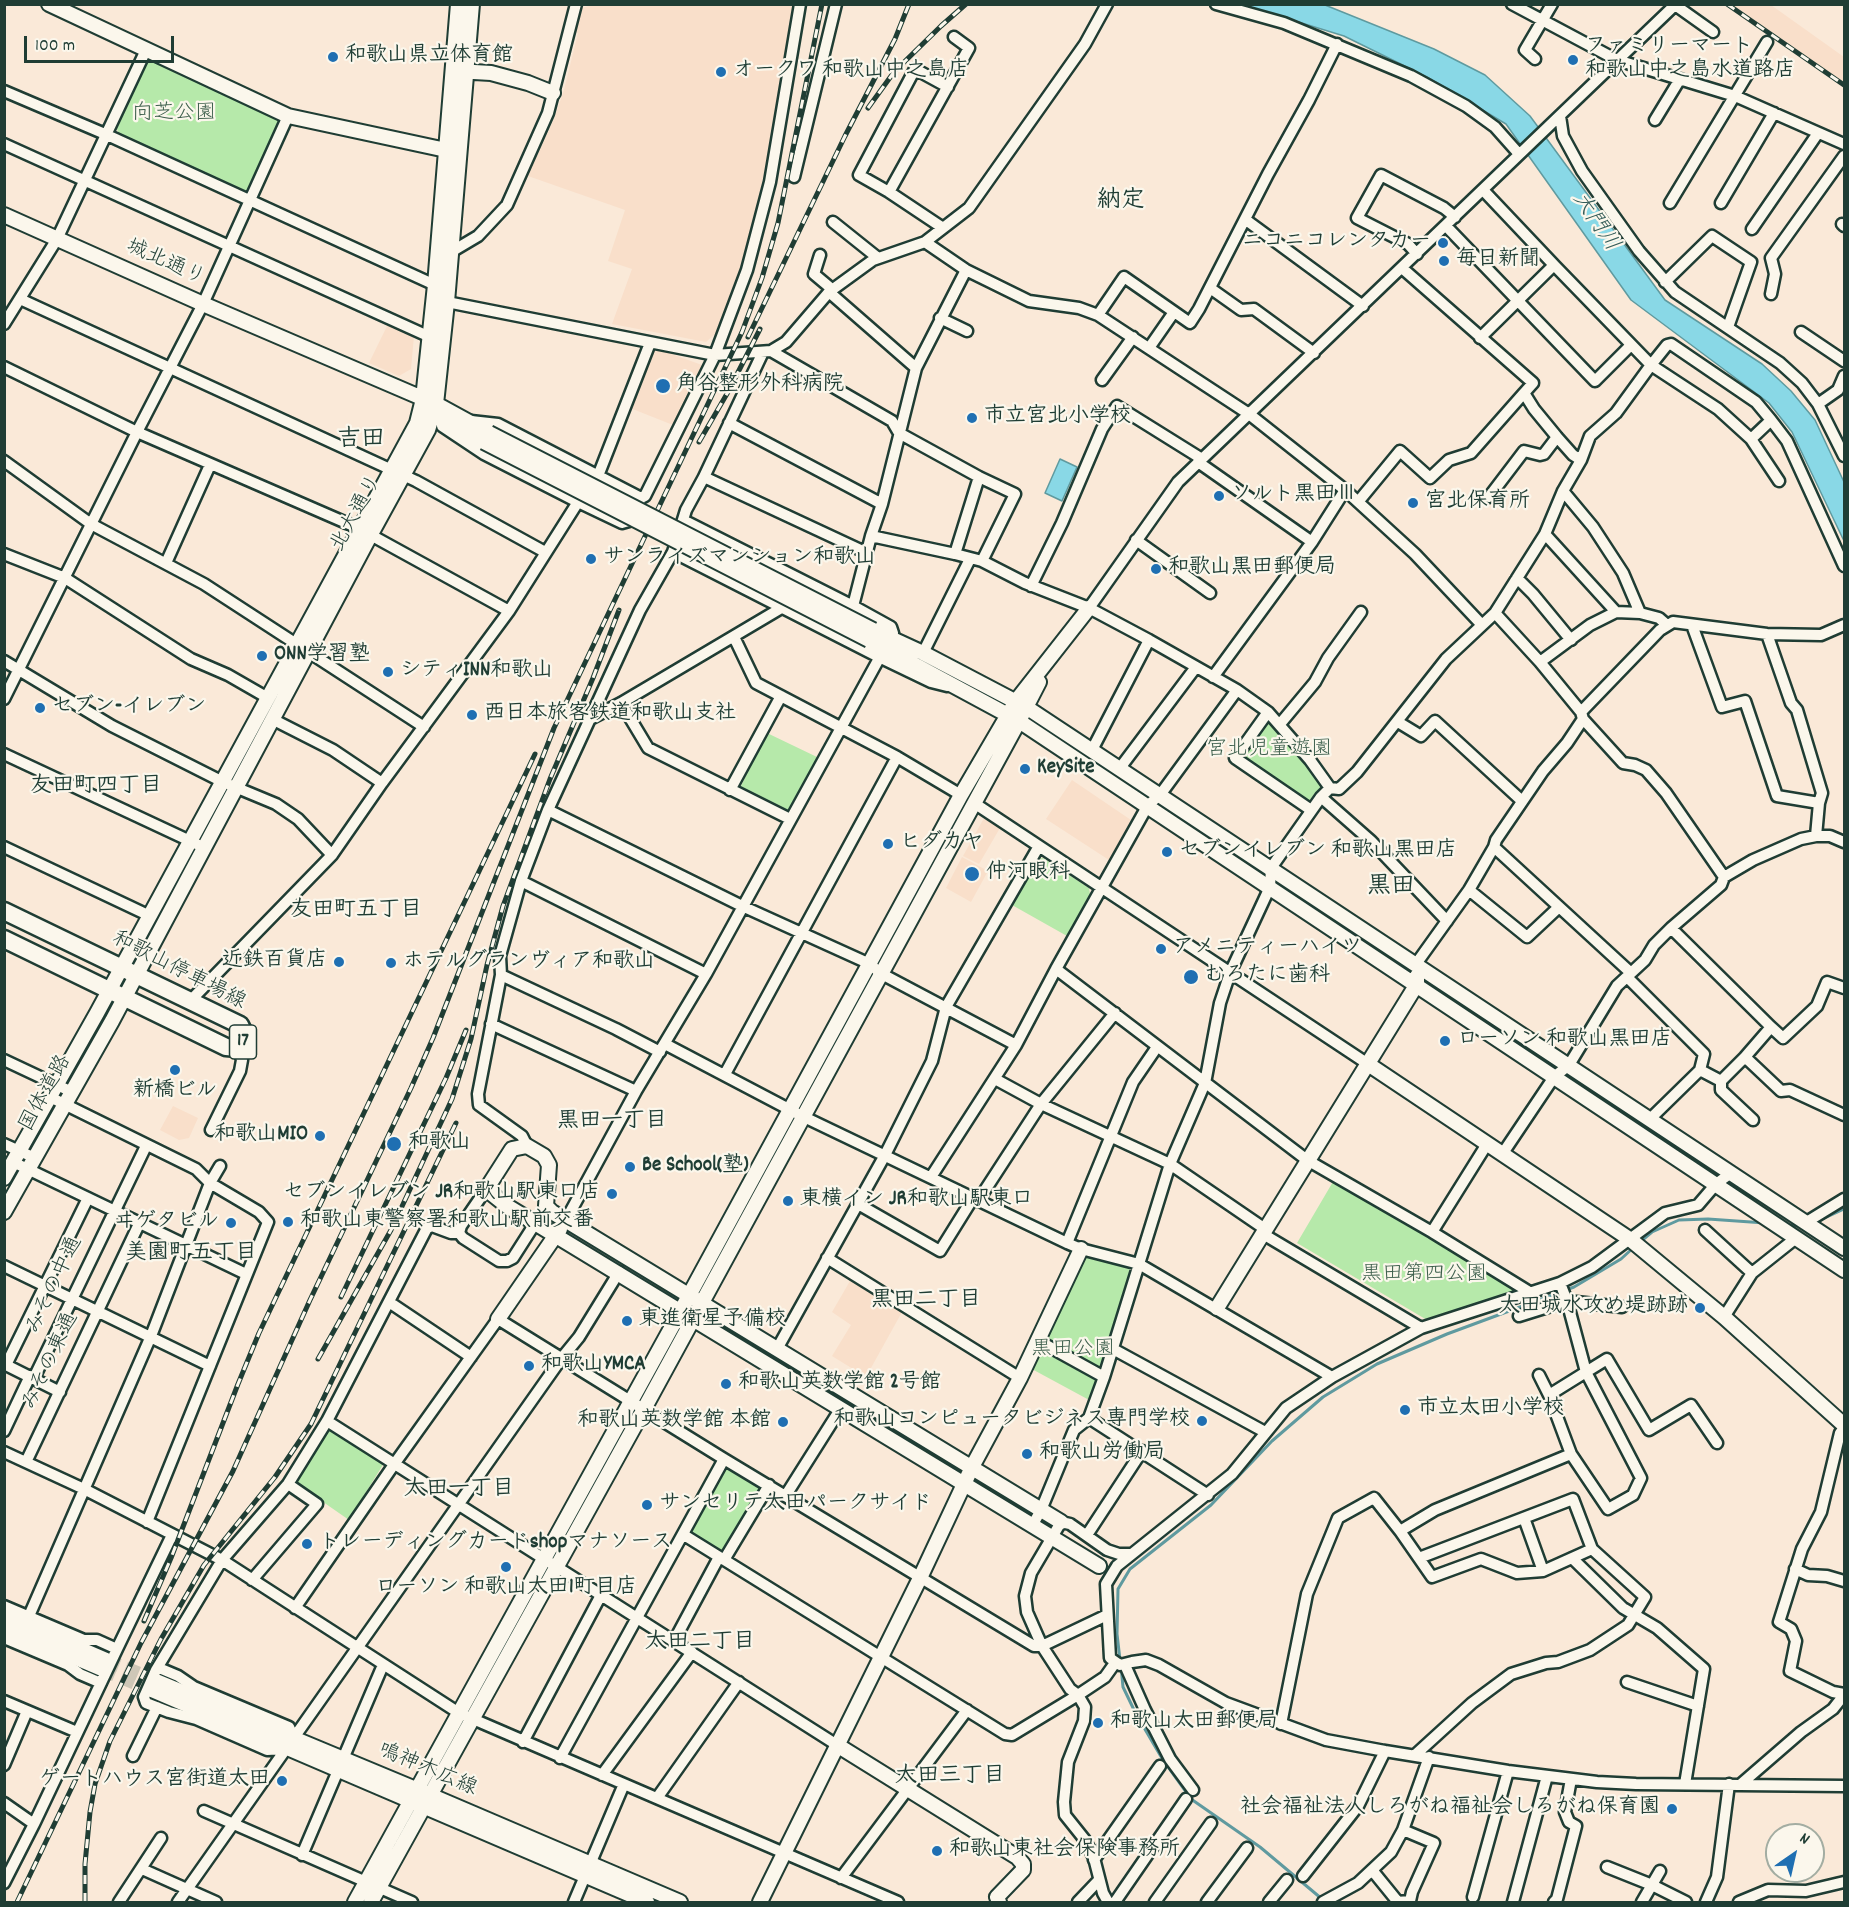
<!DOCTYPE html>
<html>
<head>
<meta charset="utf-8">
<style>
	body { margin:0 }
	#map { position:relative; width:1849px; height:1907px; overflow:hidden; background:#fae9d8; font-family:Dekko,sans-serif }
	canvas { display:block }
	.frame { position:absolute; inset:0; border:6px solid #1f3d34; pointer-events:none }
	.north { position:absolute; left:1765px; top:1823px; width:60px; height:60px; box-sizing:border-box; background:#fbf7ec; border:2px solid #a3ada2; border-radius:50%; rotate:34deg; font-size:16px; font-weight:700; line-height:24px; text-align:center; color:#1f3d34 }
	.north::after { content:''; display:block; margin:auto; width:21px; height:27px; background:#1f6fb2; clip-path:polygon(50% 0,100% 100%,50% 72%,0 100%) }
	.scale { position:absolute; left:24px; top:36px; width:150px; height:27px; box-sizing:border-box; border:3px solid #1f3d34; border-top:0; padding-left:8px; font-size:18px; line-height:21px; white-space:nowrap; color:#1f3d34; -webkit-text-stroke:4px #fbf7ec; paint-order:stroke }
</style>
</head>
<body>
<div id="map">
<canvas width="1849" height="1907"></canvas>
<div class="frame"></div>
<div class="north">N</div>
<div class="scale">100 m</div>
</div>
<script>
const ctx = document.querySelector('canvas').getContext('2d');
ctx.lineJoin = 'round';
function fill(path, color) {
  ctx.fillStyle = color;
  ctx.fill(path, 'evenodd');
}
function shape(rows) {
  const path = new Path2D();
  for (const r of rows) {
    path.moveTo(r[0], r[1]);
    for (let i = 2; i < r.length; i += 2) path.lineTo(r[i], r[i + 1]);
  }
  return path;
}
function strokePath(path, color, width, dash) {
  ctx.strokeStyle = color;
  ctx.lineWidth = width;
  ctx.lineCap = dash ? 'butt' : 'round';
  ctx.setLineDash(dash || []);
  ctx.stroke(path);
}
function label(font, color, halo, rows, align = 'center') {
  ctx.font = font + ' Dekko,"Klee One",sans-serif';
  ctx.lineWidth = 4.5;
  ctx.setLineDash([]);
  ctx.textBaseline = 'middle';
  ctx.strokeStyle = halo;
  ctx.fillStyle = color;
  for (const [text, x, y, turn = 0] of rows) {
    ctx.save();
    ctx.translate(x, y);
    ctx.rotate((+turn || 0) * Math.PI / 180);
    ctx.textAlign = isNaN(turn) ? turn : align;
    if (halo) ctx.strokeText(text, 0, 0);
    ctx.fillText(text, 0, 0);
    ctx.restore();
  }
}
fill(shape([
	[597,4,793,5,777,105,754,224,735,285,715,334,706,342,612,324,632,269,608,261,625,210,528,176,554,119,564,90,578,33,575,32,581,8],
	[1732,5,1771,5,1844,57,1844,83],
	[388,324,414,336,411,369,399,376,369,363],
	[652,347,702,365,673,425,625,406],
	[1072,780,1131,820,1109,860,1046,819],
	[984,818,1000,828,979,864,963,856],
	[962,857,988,871,971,902,946,888],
	[173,1106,198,1118,189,1138,179,1140,160,1130],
	[850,1281,902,1312,866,1377,832,1356,851,1325,832,1312]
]), '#f9dfca');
fill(shape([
	[152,59,278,118,280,122,250,189,245,191,119,134,116,127,145,62],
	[1269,718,1323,784,1321,790,1315,793,1310,800,1306,801,1241,759,1240,753],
	[767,733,817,757,787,812,740,788],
	[1043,858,1089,888,1090,894,1067,936,1012,905,1038,859],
	[1334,1180,1520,1291,1427,1320,1297,1243],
	[1082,1253,1131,1266,1091,1401,1030,1368],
	[329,1428,384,1463,349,1520,293,1481],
	[726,1465,765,1486,723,1555,688,1533]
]), '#b6e9aa');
const water = shape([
	[1243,5,1325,5,1434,49,1485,75,1530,116,1665,300,1762,364,1791,391,1815,420,1844,482,1844,541,1792,432,1769,403,1631,300,1506,124,1427,77,1344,36,1243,5],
	[1060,459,1077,467,1062,501,1045,493,1060,459]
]);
fill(water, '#89d8e6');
strokePath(water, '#5f9a9f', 1.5);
strokePath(shape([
	[1816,1222,1844,1209],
	[1787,1225,1801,1226],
	[1640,1242,1652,1232,1679,1220,1708,1219,1765,1223],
	[1120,1660,1117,1634,1118,1589,1130,1569,1211,1505,1272,1441,1323,1397,1377,1364,1447,1334,1574,1287,1621,1259,1633,1248],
	[1121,1666,1123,1687,1136,1714,1163,1760,1191,1799,1260,1847,1322,1899]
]), '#5f9a9f', 3);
strokePath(shape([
	[106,1660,156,1681],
	[102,1669,152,1690]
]), '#cec7b7', 14, [14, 7]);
const street = shape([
	[1216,4,1284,23,1411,76,1466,106,1495,127,1519,154],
	[1512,4,1617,60,1735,96,1844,144],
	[1675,5,1713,32],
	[1535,59,1525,50,1552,4],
	[4,91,105,134,435,285],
	[1560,116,1563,136,1582,171,1639,251,1675,292,1780,363,1802,383,1818,404,1844,456],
	[1655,120,1680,79],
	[4,144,430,337],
	[794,177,836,4],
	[889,192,859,175,915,69,948,87],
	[1670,203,1767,42],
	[1721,203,1774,113],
	[1246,220,1363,306],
	[833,222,878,258],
	[1842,224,1844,226],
	[1446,226,1595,381,1631,345],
	[943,228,889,192,969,48,954,37],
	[1752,229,1818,133],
	[925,242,966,270,1029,301,1079,308,1098,315,1249,414,1345,490,1415,554,1482,625],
	[447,251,451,252,478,236,507,205,548,113,576,4],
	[1417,254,1408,244,1357,218,1381,175,1444,208,1455,217],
	[820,255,814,274,833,290],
	[1554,265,1651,365,1718,409,1751,439],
	[1402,268,1533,383,1524,393],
	[1665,282,1712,236,1751,262,1728,327],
	[1210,288,1241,310,1254,309,1314,353],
	[829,292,916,368],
	[1771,294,1775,274,1771,258,1844,156],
	[20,299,416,481,545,552],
	[447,302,715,355,771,351,786,342,829,292,873,260,925,242,969,208,1085,44,1107,4],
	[1098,315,1124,277,1190,323,1199,309,1268,174,1309,100,1337,44],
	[940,318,967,331],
	[4,324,57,239,146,50],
	[1801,332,1844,361],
	[1480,338,1554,265,1483,190],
	[1149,348,1174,312],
	[771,351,892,421,899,433,979,477,1015,494,982,561],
	[4,367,137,432,358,528,509,611],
	[1102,380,1133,337],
	[1818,404,1838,390,1844,376],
	[441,418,442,426,484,454,578,502,622,523,629,521,641,498,645,496,715,355,747,270,770,182,800,4],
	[1771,420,1751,439,1779,481],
	[471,421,498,424,641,498],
	[729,423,882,504],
	[4,461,91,524,204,584,424,727],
	[1198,462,1312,542],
	[704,477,867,553],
	[1563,491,1593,527,1623,573,1640,613],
	[1489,497,1524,451,1540,455,1544,454,1557,437],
	[1358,502,1400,451,1430,478,1449,460,1471,453,1524,393,1534,409,1557,437,1573,455,1581,460],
	[1545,534,1616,612],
	[871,536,955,554,982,561,1025,583,1089,608,1149,640,1237,690,1268,712,1310,760,1330,788],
	[1136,540,1210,593],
	[673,552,879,657,931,682,947,686],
	[4,554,65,578,191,659,228,675,268,698],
	[955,554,979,477],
	[166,563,210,465],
	[1517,578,1533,594,1571,640],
	[1031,586,1062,523,1102,429,1117,406,1202,459],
	[853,606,871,536,882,504,916,368,966,270],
	[1089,608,1178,482,1676,4],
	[1692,625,1722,707,1745,701,1777,796,1819,803,1816,836],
	[1767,634,1791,703,1797,710,1822,793,1819,803],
	[734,637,756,683,897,757,961,795],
	[923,653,970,559],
	[4,661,112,726,223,782,276,804,298,819,332,855],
	[1540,662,1590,625,1616,612,1640,613,1659,618,1667,625],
	[1213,677,1312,542,1345,490],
	[4,699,137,432,203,304,288,116],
	[621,703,648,748,790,819],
	[1268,712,1235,758,1311,810],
	[1581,712,1660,630,1673,622,1767,634,1821,635,1844,625],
	[272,719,333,750,382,783],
	[590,719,621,703,783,607],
	[1583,719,1623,763,1635,765,1646,770,1666,793,1724,877,1721,885,1671,928,1771,1027],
	[1398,722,1421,736,1435,721,1522,801],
	[1280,724,1315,682,1328,658,1361,612],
	[1092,750,1149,640],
	[4,754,203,847],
	[1120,768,1196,667],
	[730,790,781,696],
	[1321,797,1371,841,1447,921],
	[974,803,1368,1064],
	[548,810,742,906,870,964,880,973,1016,1045],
	[4,847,150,916],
	[1494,847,1631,973],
	[1724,877,1753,860,1801,839,1816,836,1830,836,1844,842],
	[521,881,706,974],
	[1469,890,1527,937,1559,907],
	[1416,964,1469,890,1494,847,1496,840,1543,771,1567,743,1583,719,1581,712,1540,662,1495,613],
	[1056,969,1307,1160,1432,1232,1531,1293],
	[501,975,616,1029,660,1052],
	[1627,977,1704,1054,1700,1070,1650,1119],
	[191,1000,332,855,382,783,509,611,578,502,598,476,650,343],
	[491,1024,636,1091],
	[665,1044,802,1116,1067,1243,1081,1249,1139,1264,1332,1377],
	[1745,1057,1771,1027,1783,1038,1817,1006,1827,982,1844,988],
	[4,1060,72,1092],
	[1700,1070,1721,1081],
	[725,1074,897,757],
	[995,1079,1041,1104,1170,1164,1265,1229],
	[50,1097,196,1169,210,1183,259,1212,268,1222,147,1522],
	[1753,1120,1721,1090,1721,1081,1745,1057,1781,1091,1790,1090,1844,1115],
	[211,1130,240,1071,242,1060,238,1048],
	[4,1144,35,1158],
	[527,1146,522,1136,479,1105,478,1094,501,975,500,956,521,881,548,810,640,610,673,552,686,510,704,477,763,352],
	[1503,1153,1554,1077,1569,1065,1617,986,1645,960,1654,945,1671,928],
	[13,1162,246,1274],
	[1731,1173,1716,1184,1698,1205,1665,1213,1592,1267,1560,1283,1421,1328,1332,1377,1286,1408,1232,1474,1117,1566,1106,1584,1110,1658,1120,1665,1132,1662,1146,1660,1159,1665,1226,1703,1326,1740,1385,1751,1508,1771,1597,1782,1636,1784,1844,1786],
	[931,1177,1016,1045,1056,969,1148,805,1160,795,1237,690],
	[978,1201,1041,1104,1115,1013],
	[858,1204,940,1251,973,1198],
	[566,1220,636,1091,706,974,893,633,891,627,853,606,683,520],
	[1805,1223,1844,1199],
	[1705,1230,1752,1273],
	[1432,1232,1487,1144],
	[459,1233,461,1226,489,1185],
	[1263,1234,1421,1328],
	[1067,1243,1133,1082,1157,1047],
	[827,1258,1020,1378],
	[4,1266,210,1366],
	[1560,1283,1567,1301,1622,1307],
	[389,1302,471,1357],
	[1519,1316,1567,1301,1586,1372,1549,1395],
	[1724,1317,1752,1273,1796,1238],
	[1037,1340,1104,1377],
	[777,1349,885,1155,932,1061,946,1007,1039,846],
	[1113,1349,1265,1432],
	[1539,1375,1549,1395,1571,1454],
	[34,1378,146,1146],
	[60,1392,6,1365,88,1198],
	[1089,1418,1208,1495],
	[327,1421,837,1745],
	[1844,1428,1840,1433,1821,1512,1802,1549,1779,1622,1791,1629,1796,1641,1790,1671,1833,1692,1844,1694],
	[4,1431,30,1376],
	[4,1452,84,1489,222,1560,459,1713,898,1902],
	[26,1462,139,1224],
	[786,1495,841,1408],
	[1524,1518,1543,1571],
	[1032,1526,1041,1510,1074,1430,1089,1418,1104,1377,1170,1164,1205,1083,1220,1003,1230,973,1270,887,1271,868,1321,797,1330,788,1339,789,1357,772,1446,659,1495,613,1545,534,1563,491,1581,460,1590,436,1616,413,1651,365,1667,345,1671,344,1756,402,1771,420,1787,441,1844,566],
	[1400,1531,1432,1577,1481,1559,1517,1573,1543,1571,1592,1549,1645,1597,1628,1625,1590,1650,1558,1662,1546,1663,1511,1674,1472,1703,1415,1755],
	[684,1535,1005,1734,1012,1735,1078,1695,1105,1677,1115,1663],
	[1087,1535,1142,1451],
	[1419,1558,1573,1499,1592,1549],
	[1572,1558,1623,1608,1657,1628,1704,1669,1685,1784],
	[724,1560,769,1485],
	[1795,1569,1808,1575,1827,1576,1844,1581],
	[252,1580,317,1504,288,1484],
	[4,1606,84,1640,97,1640,117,1649,172,1535],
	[295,1608,395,1463,498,1319,724,1459,1034,1646,1042,1646,1107,1615],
	[29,1616,151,1336,210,1183,220,1166],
	[4,1638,68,1665,80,1674,101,1683],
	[674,1641,719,1557],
	[1125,1665,1145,1710,1170,1759,1193,1790],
	[159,1668,178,1676,194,1687,289,1727,294,1739],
	[1627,1682,1698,1706],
	[4,1701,77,1732],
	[1281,1724,1307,1594,1338,1518,1374,1498,1400,1531,1435,1510,1571,1454,1608,1509,1633,1495,1641,1478,1586,1372,1607,1359,1649,1430,1691,1405,1717,1443],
	[523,1742,601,1595],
	[286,1749,267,1750,196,1719,169,1712,146,1703,144,1697,156,1670,222,1560,288,1484,327,1421,427,1228,432,1226,451,1233,459,1233,463,1238,499,1261,507,1261,513,1258,536,1222],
	[133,1756,157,1707],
	[560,1758,724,1459],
	[4,1765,27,1711],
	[602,1775,692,1652],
	[1741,1784,1801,1732,1833,1709,1844,1695],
	[657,1798,739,1682],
	[4,1803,34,1824,4,1883],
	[204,1811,412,1902],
	[34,1824,117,1649],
	[302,1855,383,1665],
	[1094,1860,1160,1766],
	[1607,1867,1652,1885,1686,1902],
	[142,1869,216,1902],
	[1372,1870,1398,1902],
	[1303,1876,1358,1806,1385,1751],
	[841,1878,967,1710],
	[1473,1897,1508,1771],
	[119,1902,161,1838],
	[178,1902,561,1359,579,1337,619,1272],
	[574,1902,624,1784],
	[1078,1902,1099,1880],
	[1108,1902,1103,1893,1094,1858,1085,1840,1065,1815,1064,1802,1068,1762,1084,1721,1085,1707,1078,1695,1070,1689,1042,1646,1027,1612,1025,1596,1031,1573,1061,1522,1070,1524,1107,1550,1119,1554,1132,1554],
	[1115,1902,1186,1799],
	[1155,1902,1211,1823],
	[1207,1902,1247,1848],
	[1269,1902,1287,1880],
	[1323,1902,1358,1883,1391,1852,1403,1830,1429,1757],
	[1397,1902,1410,1901,1412,1892,1434,1843,1403,1830],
	[1513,1902,1547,1776],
	[1554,1902,1557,1899,1576,1826,1569,1822,1565,1812,1571,1779],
	[1642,1902,1660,1871],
	[1706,1902,1717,1877,1729,1784],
	[1739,1902,1768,1890,1806,1891,1844,1882]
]);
const secondary = shape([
	[49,4,288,116,446,150],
	[457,71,491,73,528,83,553,93],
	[4,215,203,304,436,404,489,433],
	[427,411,484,442],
	[873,630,923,653,1026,707,1844,1248],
	[869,640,1019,721,1844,1270],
	[1368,1064,1631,1240,1724,1317,1844,1425],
	[4,1178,97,1013,417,423,423,399,435,285,458,4],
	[4,1212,112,1021,371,534,428,430,436,404,447,302,472,4],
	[1217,1308,1417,984,1417,976],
	[498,1319,560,1229],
	[1061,1522,552,1212,546,1206,549,1165,544,1156,527,1146,512,1149,489,1185,492,1194,507,1206,1099,1566],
	[4,1616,106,1660],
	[4,1627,102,1669],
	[156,1681,418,1790,680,1902],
	[152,1690,647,1902],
	[837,1745,1017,1857,1023,1864,1023,1870,997,1897,999,1902],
	[355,1902,685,1303,961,795,1016,701,1089,608],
	[371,1902,644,1409,1019,721,1039,682],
	[760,1902,920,1578,972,1467,1020,1378,1081,1249]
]);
const primary = shape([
	[4,911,240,1025,245,1035,244,1040,238,1048,226,1047,4,939]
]);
strokePath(street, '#1f3d34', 15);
strokePath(secondary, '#1f3d34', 18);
strokePath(primary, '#1f3d34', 21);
strokePath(street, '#fbf7ec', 10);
strokePath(secondary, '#fbf7ec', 14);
strokePath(primary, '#fbf7ec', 16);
const rail = shape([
	[1727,4,1844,85],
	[868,108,894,72,941,26,966,4],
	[748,337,845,136,895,39,909,4],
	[699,442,728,392,760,329],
	[341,1297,446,1078,466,1030],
	[318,1359,391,1230,452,1099,471,1039,487,965,503,906,550,779,593,678,619,610],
	[144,1621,171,1558,238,1384,259,1333,535,754],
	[17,1902,141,1643,233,1471,310,1300,411,1088,433,1038,554,728,742,332,762,278,778,223,822,4],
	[85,1902,85,1864,90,1812,95,1784,110,1741,161,1639,204,1565,275,1477,311,1424,456,1123]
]);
strokePath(rail, '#1f3d34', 5);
strokePath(rail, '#fbf7ec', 3, [9]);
const secondaryBridge = shape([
	[489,433,873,630],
	[484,442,869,640]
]);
strokePath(secondaryBridge, '#1f3d34', 18, []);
strokePath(secondaryBridge, '#fbf7ec', 14);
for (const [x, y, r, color] of [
	[333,57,6,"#1f6fb2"],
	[1573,60,6,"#1f6fb2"],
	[721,72,6,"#1f6fb2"],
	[1443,243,6,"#1f6fb2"],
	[1444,261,6,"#1f6fb2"],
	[663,386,8,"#1f6fb2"],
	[972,418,6,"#1f6fb2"],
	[1219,496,6,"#1f6fb2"],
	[1413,503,6,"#1f6fb2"],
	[591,559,6,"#1f6fb2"],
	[1156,569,6,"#1f6fb2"],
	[262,656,6,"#1f6fb2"],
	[388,672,6,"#1f6fb2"],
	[40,708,6,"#1f6fb2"],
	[472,715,6,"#1f6fb2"],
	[1025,769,6,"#1f6fb2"],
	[888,844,6,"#1f6fb2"],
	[1167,852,6,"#1f6fb2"],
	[972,874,8,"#1f6fb2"],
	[1161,949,6,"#1f6fb2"],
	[339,962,6,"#1f6fb2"],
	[391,963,6,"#1f6fb2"],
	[1191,977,8,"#1f6fb2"],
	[1445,1041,6,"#1f6fb2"],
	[175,1070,6,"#1f6fb2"],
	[320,1136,6,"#1f6fb2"],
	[394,1144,8,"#1f6fb2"],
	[630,1167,6,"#1f6fb2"],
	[612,1194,6,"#1f6fb2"],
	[788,1201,6,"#1f6fb2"],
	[288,1222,6,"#1f6fb2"],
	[231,1223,6,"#1f6fb2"],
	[1700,1308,6,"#1f6fb2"],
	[627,1321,6,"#1f6fb2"],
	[529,1366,6,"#1f6fb2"],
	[726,1384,6,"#1f6fb2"],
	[1405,1410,6,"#1f6fb2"],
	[1202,1421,6,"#1f6fb2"],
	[783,1422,6,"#1f6fb2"],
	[1027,1454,6,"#1f6fb2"],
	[647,1505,6,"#1f6fb2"],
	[307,1544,6,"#1f6fb2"],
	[506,1567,6,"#1f6fb2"],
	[1098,1723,6,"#1f6fb2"],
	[282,1781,6,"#1f6fb2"],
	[1672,1809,6,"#1f6fb2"],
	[937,1851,6,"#1f6fb2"]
]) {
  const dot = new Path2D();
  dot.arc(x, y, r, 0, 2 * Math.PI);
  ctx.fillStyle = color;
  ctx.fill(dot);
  strokePath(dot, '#fbf7ec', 2);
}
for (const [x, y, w] of [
	[243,1042,27]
]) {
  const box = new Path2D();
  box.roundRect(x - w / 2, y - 17, w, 34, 4.5);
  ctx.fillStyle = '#fbf7ec';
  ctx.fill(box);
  strokePath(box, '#1f3d34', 1.5);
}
label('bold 20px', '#1f3d34', null, [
	["17",243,1042]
]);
label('bold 21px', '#1f3d34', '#fbf7ec', [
	["ファミリーマート",1585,48],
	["和歌山中之島水道路店",1585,72],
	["和歌山県立体育館",345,57],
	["オークワ 和歌山中之島店",733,72],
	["ニコニコレンタカー",1431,243,"right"],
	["毎日新聞",1456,261],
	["角谷整形外科病院",676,386],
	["市立宮北小学校",984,418],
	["ソルト黒田Ⅲ",1231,496],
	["宮北保育所",1425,503],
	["サンライズマンション和歌山",603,559],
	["和歌山黒田郵便局",1168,569],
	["ONN学習塾",274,656],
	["シティINN和歌山",400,672],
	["セブン-イレブン",52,708],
	["西日本旅客鉄道和歌山支社",484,715],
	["KeySite",1037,769],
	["ヒダカヤ",900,844],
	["セブンイレブン 和歌山黒田店",1179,852],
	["仲河眼科",986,874],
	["アメニティーハイツ",1173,949],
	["近鉄百貨店",327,962,"right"],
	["ホテルグランヴィア和歌山",403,963],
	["むろたに歯科",1204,977],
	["ローソン 和歌山黒田店",1457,1041],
	["新橋ビル",175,1092,"center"],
	["和歌山MIO",308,1136,"right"],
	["和歌山",408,1144],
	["Be School(塾)",642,1167],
	["セブンイレブン JR和歌山駅東口店",600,1194,"right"],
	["東横イン JR和歌山駅東口",800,1201],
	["和歌山東警察署和歌山駅前交番",300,1222],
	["ヰゲタビル",219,1223,"right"],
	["太田城水攻め堤跡跡",1688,1308,"right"],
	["東進衛星予備校",639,1321],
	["和歌山YMCA",541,1366],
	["和歌山英数学館 2号館",738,1384],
	["市立太田小学校",1417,1410],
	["和歌山コンピュータビジネス専門学校",1190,1421,"right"],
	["和歌山英数学館 本館",771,1422,"right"],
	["和歌山労働局",1039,1454],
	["サンセリテ太田パークサイド",659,1505],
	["トレーディングカードshopマナソース",319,1544],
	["ローソン 和歌山太田1町目店",506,1589,"center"],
	["和歌山太田郵便局",1110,1723],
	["ゲートハウス宮街道太田",270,1781,"right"],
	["社会福祉法人しろがね福祉会しろがね保育園",1660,1809,"right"],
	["和歌山東社会保険事務所",949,1851]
], 'left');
label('21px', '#3d5f4c', '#fbf7ec', [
	["向芝公園",174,115],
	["宮北児童遊園",1269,751],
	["黒田第四公園",1424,1276],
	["黒田公園",1073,1351]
]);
label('21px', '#1f3d34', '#fbf7ec', [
	["城北通り",165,264,24],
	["北大通り",358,514,-61],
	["和歌山停車場線",178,972,27],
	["国体道路",47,1094,-61],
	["みその中通",56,1286,-65],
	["みその東通",52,1362,-65],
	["鳴神木広線",427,1771,23]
]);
label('italic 22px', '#345c58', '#fbf7ec', [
	["大門川",1594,223,56]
]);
label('bold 22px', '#1f3d34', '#fbf7ec', [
	["友田町四丁目",96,788],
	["友田町五丁目",356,912],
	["黒田一丁目",612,1123],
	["美園町五丁目",191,1255],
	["黒田二丁目",926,1302],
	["太田一丁目",459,1491],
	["太田二丁目",700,1644],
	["太田三丁目",950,1778]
]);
label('bold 24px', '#1f3d34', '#fbf7ec', [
	["納定",1121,203],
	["吉田",361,442],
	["黒田",1391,889]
]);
</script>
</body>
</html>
